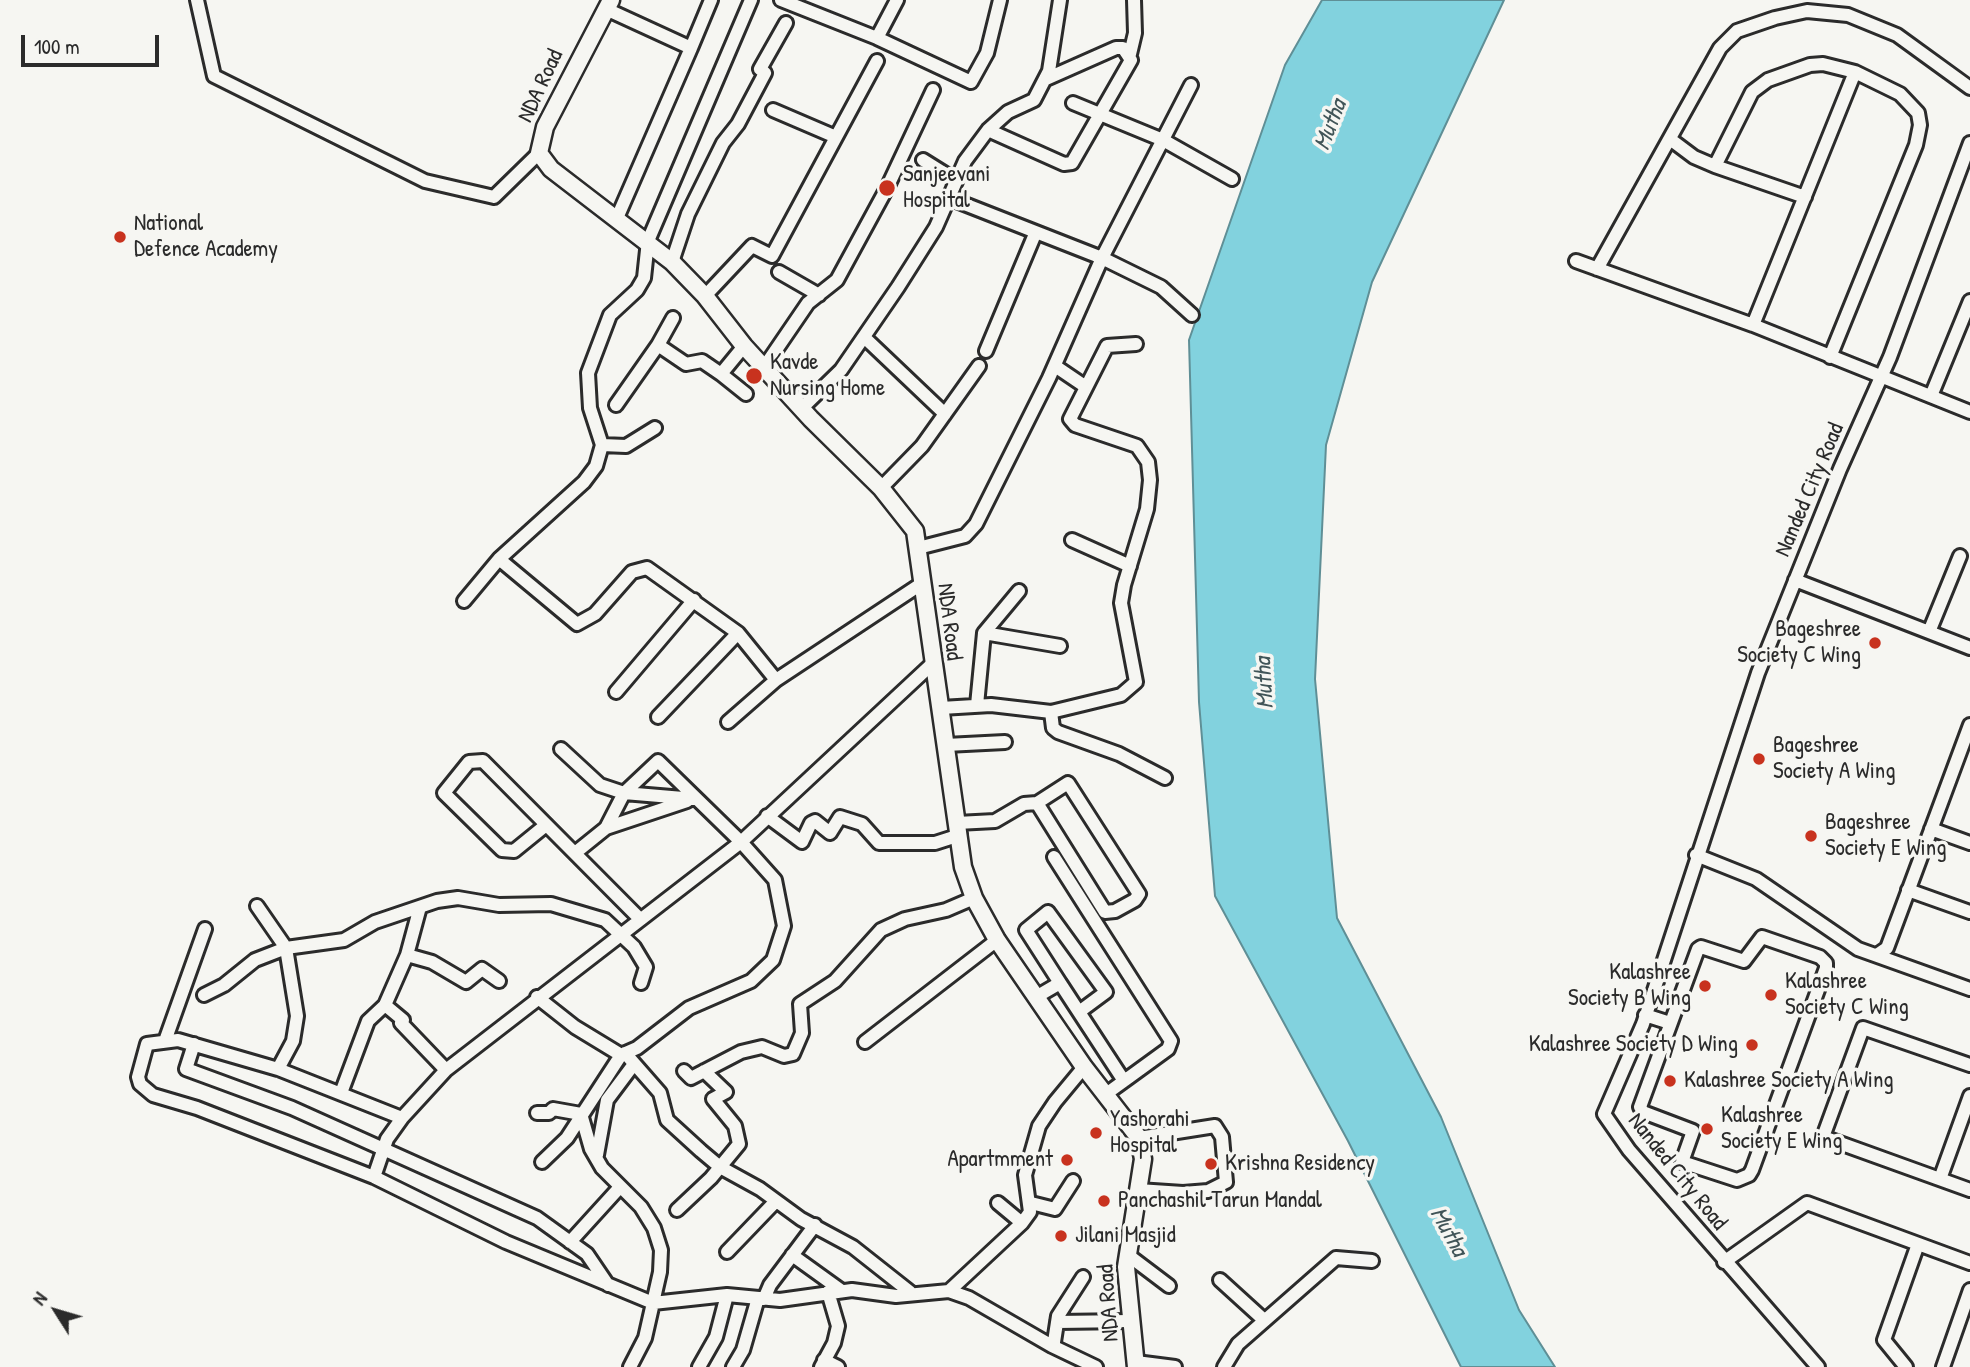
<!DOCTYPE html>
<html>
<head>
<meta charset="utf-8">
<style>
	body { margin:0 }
	#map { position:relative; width:1970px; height:1367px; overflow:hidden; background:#f6f6f2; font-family:"Patrick Hand",sans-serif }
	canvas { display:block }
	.north { position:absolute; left:21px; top:1276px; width:70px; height:70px; -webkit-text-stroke:5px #f6f6f2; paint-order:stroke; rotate:307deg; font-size:19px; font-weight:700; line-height:28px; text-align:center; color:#2b2b2b }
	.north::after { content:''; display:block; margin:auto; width:24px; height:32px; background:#2b2b2b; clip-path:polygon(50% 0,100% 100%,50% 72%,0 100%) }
	.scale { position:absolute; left:21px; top:35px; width:138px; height:32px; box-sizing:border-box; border:4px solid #2b2b2b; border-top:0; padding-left:9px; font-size:21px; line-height:24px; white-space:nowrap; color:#2b2b2b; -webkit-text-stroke:5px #f6f6f2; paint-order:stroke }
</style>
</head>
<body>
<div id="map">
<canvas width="1970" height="1367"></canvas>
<div class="north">N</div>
<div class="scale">100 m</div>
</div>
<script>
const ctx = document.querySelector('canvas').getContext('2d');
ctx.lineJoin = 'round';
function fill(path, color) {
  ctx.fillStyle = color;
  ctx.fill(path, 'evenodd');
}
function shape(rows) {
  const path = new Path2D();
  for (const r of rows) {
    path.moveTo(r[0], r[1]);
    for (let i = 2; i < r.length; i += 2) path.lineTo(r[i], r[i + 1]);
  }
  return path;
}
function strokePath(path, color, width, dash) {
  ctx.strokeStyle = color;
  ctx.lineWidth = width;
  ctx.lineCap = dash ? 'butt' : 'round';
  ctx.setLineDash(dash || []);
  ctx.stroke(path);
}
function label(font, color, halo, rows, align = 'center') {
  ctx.font = font + ' "Patrick Hand",sans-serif';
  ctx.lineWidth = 7;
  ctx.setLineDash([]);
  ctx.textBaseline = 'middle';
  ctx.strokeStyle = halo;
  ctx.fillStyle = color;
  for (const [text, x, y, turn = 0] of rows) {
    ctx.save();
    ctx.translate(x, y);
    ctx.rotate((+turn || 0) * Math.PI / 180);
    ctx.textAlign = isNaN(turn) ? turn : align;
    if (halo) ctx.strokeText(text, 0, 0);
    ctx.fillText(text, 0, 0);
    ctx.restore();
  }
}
const water = shape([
	[1322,0,1504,0,1372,282,1326,445,1315,679,1337,918,1441,1117,1519,1310,1555,1367,1461,1367,1348,1141,1215,896,1199,702,1189,340,1285,65,1322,0]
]);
fill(water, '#82d2de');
strokePath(water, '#5f8f96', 2);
const minor = shape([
	[197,0,214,76,425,181,494,197,539,153],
	[751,0,648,241,644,278,637,290,610,315,588,373,590,408,602,445,596,466,584,482,499,559,577,624,595,614,632,572,647,568,738,633,776,680,921,584],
	[781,0,877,38,971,82,987,53,1000,0],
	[606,9,691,48,617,218],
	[877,38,897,0],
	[691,48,711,0],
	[1130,54,1135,33,1134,0],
	[1073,103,1163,140,1232,179],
	[773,110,836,137],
	[988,130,1064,164,1072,163,1131,60,1123,48,1116,48,1046,79],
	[1670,139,1694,157,1715,166,1805,197],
	[923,160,955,180],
	[1715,166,1752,92,1768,80,1810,65,1823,64,1855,72,1900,94,1918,113,1920,125,1916,145,1830,357],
	[949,198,1102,258,1161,287,1192,315],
	[1576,261,1753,325,1970,412],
	[672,262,688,214,723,143,738,124,765,73,760,69,786,23],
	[1597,269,1720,48,1737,31,1775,18,1807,11,1848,15,1897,35,1970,88],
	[779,272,819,295],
	[705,296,752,246,772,256,877,61],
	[1753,325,1855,72],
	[864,337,945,414],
	[658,345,673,318],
	[744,346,721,374,746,394],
	[986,351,1035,234],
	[765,366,808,303,837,280,887,188,933,90],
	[1055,366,1086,387],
	[1931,396,1970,301],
	[616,405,658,345,686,364,702,361,721,374],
	[802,408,841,370,898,287,936,227,965,161,988,130,1008,112,1034,100,1049,71,1060,0],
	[602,445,626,446,655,428],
	[881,488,922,446,979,366],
	[1072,540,1130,566],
	[918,548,965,536,976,524,1049,378,1102,258,1191,85],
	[1795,580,1970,648],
	[464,601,499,559],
	[1929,632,1960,556],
	[984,633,1060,646],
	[616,692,694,600],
	[977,705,984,633,1019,591],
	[941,708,991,705,1051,712,1121,695,1136,682,1121,603,1124,585,1147,509,1150,480,1148,462,1137,446,1075,425,1070,419,1107,346,1136,344],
	[1051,712,1053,728,1058,732,1119,754,1165,778],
	[658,717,738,633],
	[728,722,776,680],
	[946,745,1005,742],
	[561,749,600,785,624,793,695,799],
	[767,816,802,842,811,823,815,821,830,833,840,817,862,824,879,843,935,843,960,835],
	[957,823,995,821,1024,804,1037,803,1105,912,1115,911,1135,900,1139,894,1068,783,1037,803],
	[546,825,514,851,502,850,444,793,469,762,483,761,640,919],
	[606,828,624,793,658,761,741,842,775,880,784,926,773,960,751,981,689,1008,637,1048,621,1055],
	[1931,829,1970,843],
	[575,853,606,828,687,801],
	[1696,855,1756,879,1858,949,1970,989],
	[1054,857,1171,1041,1168,1049,1124,1081],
	[1908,890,1970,912],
	[257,906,286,948,297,1016,293,1041,278,1069],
	[1762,937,1820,957,1826,963,1826,968,1752,1170,1749,1175,1737,1180,1682,1162,1693,1131,1643,1112,1640,1107,1698,949,1701,947,1744,961,1762,937],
	[407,955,432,962,466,982,482,969,499,981],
	[1877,955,1887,948,1970,725],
	[1060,983,1026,930,1048,912,1106,992,1079,1012],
	[204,995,224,985,255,960,286,948,344,940,375,922,437,901,458,898,499,905,551,904,605,920,634,947,646,967,641,983],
	[537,997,575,1027,621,1055,567,1138,542,1162],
	[1036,997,1060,983,1124,1081,1106,1094],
	[385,1005,403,1020,401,1023,446,1070],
	[1645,1015,1670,1023],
	[165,1041,205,929],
	[865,1042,997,940],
	[194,1044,186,1069,292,1108,537,1218,587,1254,608,1285],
	[625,1053,660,1093,667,1120,701,1151,720,1167,760,1189,801,1219,853,1247,910,1292],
	[1970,1065,1863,1028,1823,1137,1970,1190],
	[684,1071,691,1078,741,1052,762,1047,784,1056,793,1054,802,1033,800,1004,835,981,881,930,905,919,946,910,974,898],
	[341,1093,368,1021,385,1005,407,955,420,907],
	[537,1113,549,1113,553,1109,581,1114,591,1149,602,1168,641,1207,654,1228,661,1250,660,1272,645,1338,630,1367],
	[402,1118,278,1069,178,1040,147,1044,138,1077,140,1084,153,1095,197,1108,374,1177,506,1242,653,1303,727,1295,780,1300,852,1290,896,1296,949,1291,1022,1223,1030,1212,1025,1175,1039,1126,1055,1102,1084,1067],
	[597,1155,607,1100,634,1064],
	[374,1177,387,1139,402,1118,446,1070,741,842,932,664],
	[1940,1179,1970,1096],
	[1138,1190,1183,1193,1208,1191,1226,1182,1222,1137,1215,1126,1139,1138],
	[998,1203,1022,1223],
	[1031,1203,1055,1209,1073,1181],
	[677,1210,711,1178,739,1144,735,1126,713,1099,726,1092,704,1071],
	[570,1242,620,1187],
	[727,1252,776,1201],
	[792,1255,842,1291],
	[1128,1255,1169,1286],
	[1724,1262,1807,1203,1970,1263],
	[1220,1280,1264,1320],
	[949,1291,969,1298,1052,1346,1096,1367],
	[764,1299,770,1285,815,1225],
	[1057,1322,1130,1321],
	[1054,1342,1058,1316,1083,1277],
	[824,1360,838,1367],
	[1136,1362,1175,1367],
	[699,1367,716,1337,727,1295],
	[733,1367,743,1350,758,1298],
	[821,1367,834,1343,838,1326,828,1292],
	[1224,1367,1238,1344,1336,1258,1372,1261],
	[1818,1367,1629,1150,1604,1114,1643,1024,1758,673,1840,469,1890,357,1970,143],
	[1906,1367,1884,1340,1918,1244],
	[1943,1367,1970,1290]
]);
const major = shape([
	[611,0,545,127,539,153,551,169,672,262,705,296,744,346,811,419,881,488,915,531,963,867,974,898,997,940,1084,1067,1139,1138,1143,1159,1126,1267,1136,1367]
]);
strokePath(minor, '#2b2b2b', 18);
strokePath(major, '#2b2b2b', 21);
strokePath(minor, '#f6f6f2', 12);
strokePath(major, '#f6f6f2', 16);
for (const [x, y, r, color] of [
	[887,188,9,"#c8321e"],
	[120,237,7,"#c8321e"],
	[754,376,9,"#c8321e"],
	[1875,643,7,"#c8321e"],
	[1759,759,7,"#c8321e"],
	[1811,836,7,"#c8321e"],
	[1705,986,7,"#c8321e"],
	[1771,995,7,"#c8321e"],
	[1752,1045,7,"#c8321e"],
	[1670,1081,7,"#c8321e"],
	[1707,1129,7,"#c8321e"],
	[1096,1133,7,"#c8321e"],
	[1067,1160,7,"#c8321e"],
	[1211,1164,7,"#c8321e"],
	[1104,1201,7,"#c8321e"],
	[1061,1236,7,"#c8321e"]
]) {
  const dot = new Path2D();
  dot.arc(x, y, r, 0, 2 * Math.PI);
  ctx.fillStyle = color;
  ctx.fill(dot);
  strokePath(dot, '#f6f6f2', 2.5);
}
label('23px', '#2b2b2b', '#f6f6f2', [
	["NDA Road",541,86,-65],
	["Nanded City Road",1810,490,-67],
	["NDA Road",949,622,83],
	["Nanded City Road",1677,1172,51],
	["NDA Road",1109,1303,-94]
]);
label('23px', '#2b2b2b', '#f6f6f2', [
	["Sanjeevani",903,175],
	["Hospital",903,201],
	["National",134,224],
	["Defence Academy",134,250],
	["Kavde",770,363],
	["Nursing Home",770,389],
	["Bageshree",1861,630,"right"],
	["Society C Wing",1861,656,"right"],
	["Bageshree",1773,746],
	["Society A Wing",1773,772],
	["Bageshree",1825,823],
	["Society E Wing",1825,849],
	["Kalashree",1691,973,"right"],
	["Society B Wing",1691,999,"right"],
	["Kalashree",1785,982],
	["Society C Wing",1785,1008],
	["Kalashree Society D Wing",1738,1045,"right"],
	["Kalashree Society A Wing",1684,1081],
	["Kalashree",1721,1116],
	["Society E Wing",1721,1142],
	["Yashorahi",1110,1120],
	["Hospital",1110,1146],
	["Apartmment",1053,1160,"right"],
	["Krishna Residency",1225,1164],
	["Panchashil Tarun Mandal",1118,1201],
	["Jilani Masjid",1075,1236]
], 'left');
label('italic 24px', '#415558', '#f6f6f2', [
	["Mutha",1331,125,-69],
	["Mutha",1265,683,-93],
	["Mutha",1448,1232,61]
]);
</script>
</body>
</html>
